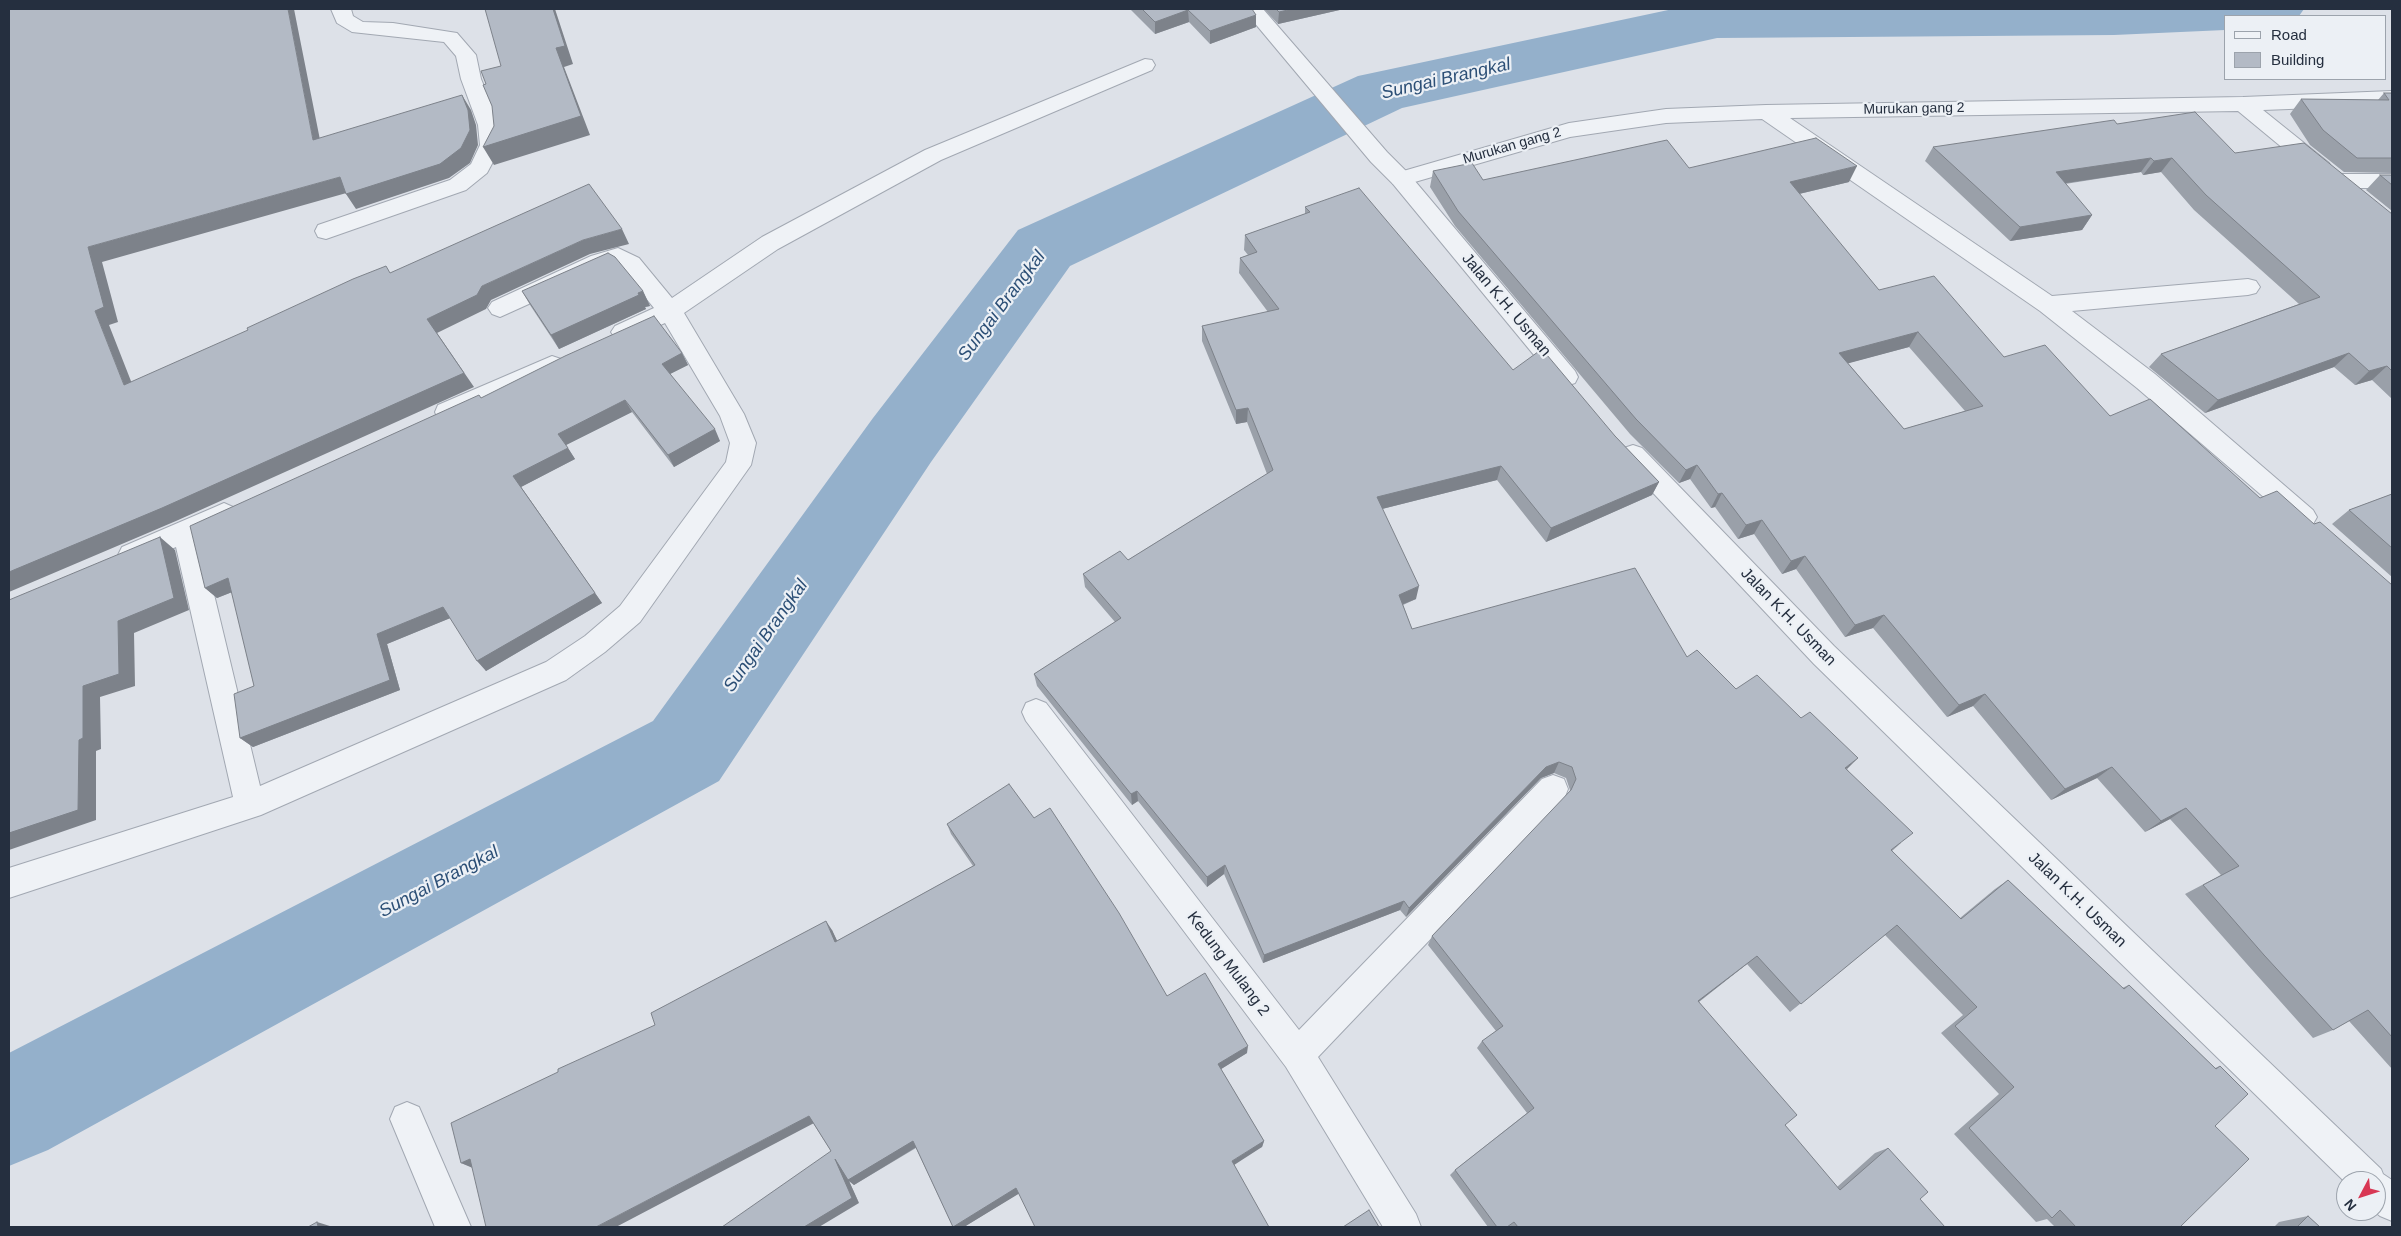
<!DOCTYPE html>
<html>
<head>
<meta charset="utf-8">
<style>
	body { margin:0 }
	#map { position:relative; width:2401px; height:1236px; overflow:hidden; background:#dde1e8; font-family:Arial,sans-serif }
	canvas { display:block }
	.frame { position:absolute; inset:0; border:10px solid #252f3f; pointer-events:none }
	.legend { position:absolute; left:2224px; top:15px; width:162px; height:65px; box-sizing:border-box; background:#ecf0f5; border:1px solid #9ca3ac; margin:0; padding:6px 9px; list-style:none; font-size:15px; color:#252f3f }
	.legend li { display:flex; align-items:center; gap:10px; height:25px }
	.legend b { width:25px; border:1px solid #9ca3ac }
	.north { position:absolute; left:2336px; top:1171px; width:50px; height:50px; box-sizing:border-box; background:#ecf0f5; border:1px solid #9ca3ac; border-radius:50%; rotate:230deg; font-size:14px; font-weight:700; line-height:20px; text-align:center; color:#252f3f }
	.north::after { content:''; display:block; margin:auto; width:18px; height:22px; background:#d83754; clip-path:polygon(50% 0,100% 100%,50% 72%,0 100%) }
</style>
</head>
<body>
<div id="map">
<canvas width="2401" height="1236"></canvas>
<div class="frame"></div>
<ul class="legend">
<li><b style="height:6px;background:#eff2f6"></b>Road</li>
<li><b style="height:14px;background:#b3bac5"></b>Building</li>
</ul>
<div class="north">N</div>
</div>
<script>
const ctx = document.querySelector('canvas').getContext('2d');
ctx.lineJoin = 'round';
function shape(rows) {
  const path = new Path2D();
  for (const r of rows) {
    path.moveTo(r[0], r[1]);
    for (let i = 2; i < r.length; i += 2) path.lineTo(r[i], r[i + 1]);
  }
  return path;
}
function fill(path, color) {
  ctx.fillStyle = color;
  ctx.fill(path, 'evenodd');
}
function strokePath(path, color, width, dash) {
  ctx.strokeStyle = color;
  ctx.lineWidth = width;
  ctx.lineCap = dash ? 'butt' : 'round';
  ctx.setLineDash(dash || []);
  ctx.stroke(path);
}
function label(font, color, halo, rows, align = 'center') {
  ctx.font = font + ' Arial,sans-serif';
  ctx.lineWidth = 4.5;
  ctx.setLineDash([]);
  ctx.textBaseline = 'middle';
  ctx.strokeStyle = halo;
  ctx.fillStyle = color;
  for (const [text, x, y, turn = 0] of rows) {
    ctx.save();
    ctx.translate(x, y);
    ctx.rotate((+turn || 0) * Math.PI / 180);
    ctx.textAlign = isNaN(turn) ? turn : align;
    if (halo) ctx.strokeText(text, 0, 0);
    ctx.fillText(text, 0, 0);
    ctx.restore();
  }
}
fill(shape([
	[1673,9,2304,9,2299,16,2225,16,2225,30,2114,35,1717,38,1402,108,1070,266,931,462,719,781,48,1150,9,1166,9,1053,653,721,873,418,1018,230,1358,76,1673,9]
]), '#94b0cb');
const minor = shape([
	[331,9,351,9,353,16,363,22,393,23,457,33,476,55,481,79,500,125,502,145,487,173,466,190,326,239,318,237,315,231,318,225,450,180,471,164,480,145,478,125,461,79,456,56,444,42,352,32,337,23,331,9],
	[1145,59,1152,60,1155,65,1152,70,941,160,778,249,684,313,744,414,756,443,751,465,640,622,605,652,566,680,261,815,9,898,9,868,233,797,176,547,131,566,122,563,118,555,122,547,215,507,224,503,233,507,237,514,233,521,200,536,260,786,546,662,585,636,620,606,726,462,730,443,720,416,665,323,623,341,615,338,611,332,615,326,654,308,623,270,615,265,500,317,492,314,488,308,492,302,591,256,618,248,639,258,672,298,762,237,925,150,1145,59],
	[2392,91,2392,105,2263,110,2329,163,2332,168,2329,173,2321,175,2313,173,2238,111,1790,118,2052,296,2248,279,2256,281,2260,287,2256,293,2248,295,2072,311,2155,374,2313,510,2317,517,2313,524,2304,528,2295,524,2137,388,2040,311,1762,119,1666,123,1570,137,1401,186,1393,184,1390,179,1393,174,1569,123,1666,109,1766,105,2243,97,2392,91],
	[2337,174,2392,174,2392,188,2337,188,2329,186,2326,181,2329,176,2337,174],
	[552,356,561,359,564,365,561,371,456,419,447,422,438,419,435,412,438,405,552,356],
	[1036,699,1046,703,1299,1030,1542,779,1553,775,1564,779,1568,789,1564,799,1318,1057,1416,1214,1421,1227,1383,1227,1286,1067,1026,721,1022,712,1026,703,1036,699],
	[407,1102,419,1107,471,1227,435,1227,390,1119,395,1107,407,1102]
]);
const tertiary = shape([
	[1243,9,1263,9,1387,152,1409,174,1575,371,1578,377,1575,383,1566,386,1557,383,1393,184,1371,162,1243,9],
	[1633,445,1642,448,1834,646,2381,1169,2383,1174,2392,1180,2392,1221,2380,1216,2374,1211,2376,1211,2376,1181,2346,1181,2346,1183,1814,664,1624,462,1620,455,1624,448,1633,445]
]);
strokePath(minor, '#a2a8b2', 2);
strokePath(tertiary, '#a2a8b2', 2);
fill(minor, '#eff2f6');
fill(tertiary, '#eff2f6');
fill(shape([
	[1130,9,1252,9,1256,27,1210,44,1189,22,1155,34],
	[1264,9,1344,9,1278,24],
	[2384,93,2392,93,2392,173,2344,172,2310,145,2290,114,2301,99,2378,100],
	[2117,124,2235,153,2392,214,2392,399,2372,380,2355,385,2334,367,2205,413,2149,367,2161,354,2299,304,2194,210,2161,172,2143,175,2141,172,2065,184,2092,215,2082,230,2010,241,1925,161,1933,147],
	[1689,168,1849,182,1799,194,1879,290,2004,357,2260,498,2314,524,2392,585,2392,1069,2349,1021,2333,1030,2313,1038,2246,963,2185,894,2221,875,2170,819,2145,832,2097,778,2051,800,1973,706,1947,717,1873,628,1845,637,1796,569,1782,574,1754,534,1738,539,1715,507,1711,508,1690,479,1679,483,1630,434,1455,226,1430,187,1433,171,1483,180],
	[1909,347,1965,411,1904,429,1848,363],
	[2380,175,2392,175,2392,211,2366,190],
	[1305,207,1513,370,1615,436,1659,482,1652,495,1546,542,1497,480,1382,509,1416,599,1403,605,1412,629,1687,657,1736,689,1847,769,1901,843,1892,851,1960,918,1995,889,2008,880,2122,988,2129,985,2215,1068,2220,1066,2215,1126,2180,1227,2055,1227,2047,1219,2036,1222,1954,1134,1999,1094,1941,1033,1963,1015,1885,935,1790,1012,1747,964,1699,1002,1785,1125,1837,1187,1875,1153,1888,1148,1920,1199,1945,1227,1509,1227,1508,1226,1507,1227,1488,1227,1450,1175,1455,1170,1527,1113,1477,1048,1482,1041,1496,1031,1428,945,1432,936,1569,793,1570,790,1566,778,1554,773,1541,778,1406,917,1400,910,1263,963,1224,874,1207,887,1138,801,1132,805,1037,686,1034,674,1115,622,1085,587,1083,574,1128,560,1267,474,1247,422,1236,424,1202,341,1202,326,1268,312,1239,273,1240,258,1248,255,1244,250,1245,235,1305,214],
	[522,291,643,291,650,306,645,307,646,309,559,349,530,305],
	[682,353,688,365,670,374,720,441,674,467,632,412,566,445,575,459,521,487,602,603,486,671,450,618,387,644,400,690,253,747,240,738,254,686,232,592,217,598,205,588,481,398],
	[2392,494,2392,577,2332,524,2349,510],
	[1034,818,1167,996,1247,1053,1221,1069,1264,1141,1262,1147,1019,1193,964,1227,953,1227,916,1148,854,1185,849,1181,859,1203,831,1151,813,1123,472,1167,461,1163,655,1025,832,930,837,941,973,866,951,834,947,824],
	[2308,1216,2320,1227,2274,1227,2279,1222]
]), '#9aa0a9');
fill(shape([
	[288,9,294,9,323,155,313,140],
	[553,9,555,9,573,64,564,67,590,135,494,165,483,147,556,48],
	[1292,9,1344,9,1278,24,1279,12],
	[1188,10,1189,22,1155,34,1155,22],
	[1256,15,1256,27,1210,44,1210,31],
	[462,95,471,110,476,125,478,145,470,163,449,178,356,209,346,194],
	[2151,158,2141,172,2046,186,2056,172],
	[2172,158,2161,172,2143,175,2154,161],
	[1857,166,1849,182,1782,198,1790,182],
	[340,177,350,192,102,262,118,322,109,325,138,399,124,385,95,311,88,247],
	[2092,215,2082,230,2010,241,2020,227],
	[622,229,629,244,590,254,491,300,486,309,437,333,474,387,176,521,9,592,9,572,482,286,583,240],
	[643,291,650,306,645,307,646,309,559,349,551,335],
	[1918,332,1909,347,1831,368,1839,353],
	[682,353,688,365,668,375,662,364],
	[2349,353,2334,367,2205,413,2218,400],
	[2387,366,2372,380,2355,385,2369,371],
	[625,400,632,412,566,445,558,434],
	[1248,408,1247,422,1236,424,1236,410],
	[715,429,720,441,674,467,668,455],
	[568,448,575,459,521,487,602,603,486,671,477,661,513,476],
	[1697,465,1690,479,1679,483,1686,470],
	[1501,466,1497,480,1374,511,1377,497],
	[1659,482,1652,495,1546,542,1551,528],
	[1722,493,1715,507,1711,508,1718,494],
	[1762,520,1754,534,1738,539,1746,525],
	[160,537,175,550,189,610,134,633,135,686,100,697,101,749,96,751,96,820,9,850,9,833,79,740,83,686,118,621],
	[1805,556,1796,569,1782,574,1791,561],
	[228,578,240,589,217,598,205,588],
	[1419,586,1416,599,1396,607,1399,595],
	[443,607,453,617,387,644,400,690,253,747,240,738,377,634],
	[1884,615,1873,628,1845,637,1855,625],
	[1985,694,1973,706,1947,717,1959,705],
	[1858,758,1847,769,1845,768],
	[1559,762,1554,773,1541,778,1406,917,1409,908,1546,767],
	[2112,767,2097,778,2051,800,2065,789],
	[1137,791,1138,801,1132,805,1131,794],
	[2186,808,2170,819,2145,832,2161,821],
	[1225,865,1224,874,1207,887,1207,877],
	[1404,901,1400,910,1263,963,1264,955],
	[826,921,832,930,842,951,835,942],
	[1757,956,1747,964,1689,1009,1698,1001],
	[1248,1046,1247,1053,1218,1071,1218,1064],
	[809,1116,816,1122,616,1227,596,1227],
	[913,1141,918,1146,854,1185,849,1181,859,1203,819,1227,804,1227,835,1159],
	[1264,1141,1262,1147,1231,1167,1232,1161],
	[470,1159,475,1169,461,1163],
	[1016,1188,1020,1193,964,1227,953,1227],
	[317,1222,333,1227,318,1227]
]), '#7d828a');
const building = shape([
	[9,9,288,9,313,140,462,95,468,110,470,130,461,148,440,164,346,194,340,177,88,247,104,307,95,311,124,385,248,330,247,328,353,279,386,266,390,273,589,184,622,229,583,240,482,286,477,295,427,319,464,373,162,508,9,572,9,9],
	[485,9,553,9,565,46,556,48,581,116,483,147,494,126,492,106,483,85,486,84,481,71,501,66,485,9],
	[1142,9,1252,9,1256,15,1210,31,1188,10,1155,22,1142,9],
	[1276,9,1292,9,1279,12,1276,9],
	[2384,93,2392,93,2392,158,2357,158,2323,130,2301,99,2389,100,2384,93],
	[2195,112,2235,153,2304,143,2392,214,2392,371,2387,366,2369,371,2349,353,2218,400,2161,354,2320,297,2206,195,2172,158,2154,161,2151,158,2056,172,2092,215,2020,227,1933,147,2114,120,2117,124,2195,112],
	[1816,138,1857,166,1790,182,1879,290,1934,276,2004,357,2045,345,2110,416,2150,399,2260,498,2277,491,2314,524,2320,522,2392,585,2392,1037,2368,1010,2333,1030,2264,955,2203,885,2239,866,2186,808,2161,821,2112,767,2065,789,1985,694,1959,705,1884,615,1855,625,1805,556,1791,561,1762,520,1746,525,1722,493,1718,494,1697,465,1686,470,1636,419,1458,211,1433,171,1472,163,1483,180,1667,140,1689,168,1816,138],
	[1918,332,1983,406,1904,429,1839,353,1918,332],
	[2380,175,2392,175,2392,185,2380,175],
	[1359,188,1513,370,1542,349,1615,436,1659,482,1551,528,1501,466,1377,497,1419,586,1399,595,1412,629,1635,568,1687,657,1697,650,1736,689,1757,675,1801,718,1810,712,1858,758,1845,768,1913,833,1891,850,1961,919,2008,880,2124,989,2129,985,2216,1069,2220,1066,2248,1094,2215,1126,2249,1159,2180,1227,2076,1227,2060,1210,2052,1218,1969,1128,2014,1087,1955,1026,1977,1007,1897,925,1801,1004,1757,956,1698,1001,1797,1115,1785,1125,1840,1190,1888,1148,1928,1192,1920,1199,1945,1227,1518,1227,1514,1222,1507,1227,1497,1227,1455,1170,1534,1108,1482,1041,1503,1026,1432,936,1571,790,1576,779,1572,767,1559,762,1546,767,1409,908,1404,901,1264,955,1225,865,1207,877,1137,791,1131,794,1034,674,1121,618,1083,574,1120,551,1128,560,1273,470,1248,408,1236,410,1202,326,1279,309,1240,258,1257,252,1245,235,1310,212,1305,207,1359,188],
	[608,253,615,257,643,291,638,293,639,295,551,335,522,291,608,253],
	[654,316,682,353,662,364,715,429,668,455,625,400,558,434,568,448,513,476,595,593,477,661,443,607,377,634,390,680,240,738,234,694,254,686,228,578,205,588,190,526,479,395,481,398,565,356,654,316],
	[2392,494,2392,548,2349,510,2392,494],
	[160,537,174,598,118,621,119,674,83,686,83,738,79,740,78,810,9,833,9,600,160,537],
	[1009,784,1034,818,1050,808,1119,913,1167,996,1205,973,1248,1046,1218,1064,1264,1141,1232,1161,1269,1227,1035,1227,1016,1188,953,1227,913,1141,848,1180,835,1159,852,1198,804,1227,722,1227,831,1151,809,1116,596,1227,486,1227,470,1159,461,1163,451,1123,558,1072,558,1069,655,1025,651,1013,826,921,835,942,975,865,947,824,1009,784],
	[1369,1210,1379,1227,1343,1227,1369,1210],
	[2308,1216,2320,1227,2297,1227,2308,1216],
	[317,1222,318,1227,308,1227,317,1222]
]);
fill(building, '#b3bac5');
strokePath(building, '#7d828a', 1);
label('14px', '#252f3f', '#ecf0f5', [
	["Murukan gang 2",1914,109,-1],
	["Murukan gang 2",1512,146,-16]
]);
label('16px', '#252f3f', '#ecf0f5', [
	["Jalan K.H. Usman",1506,305,50],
	["Jalan K.H. Usman",1788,617,46],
	["Jalan K.H. Usman",2077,900,44],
	["Kedung Mulang 2",1228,964,53]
]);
label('italic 18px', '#2c4f76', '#ecf0f5', [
	["Sungai Brangkal",1446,79,-13],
	["Sungai Brangkal",1002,306,-53],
	["Sungai Brangkal",766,636,-55],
	["Sungai Brangkal",439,882,-28]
]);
</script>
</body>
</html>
